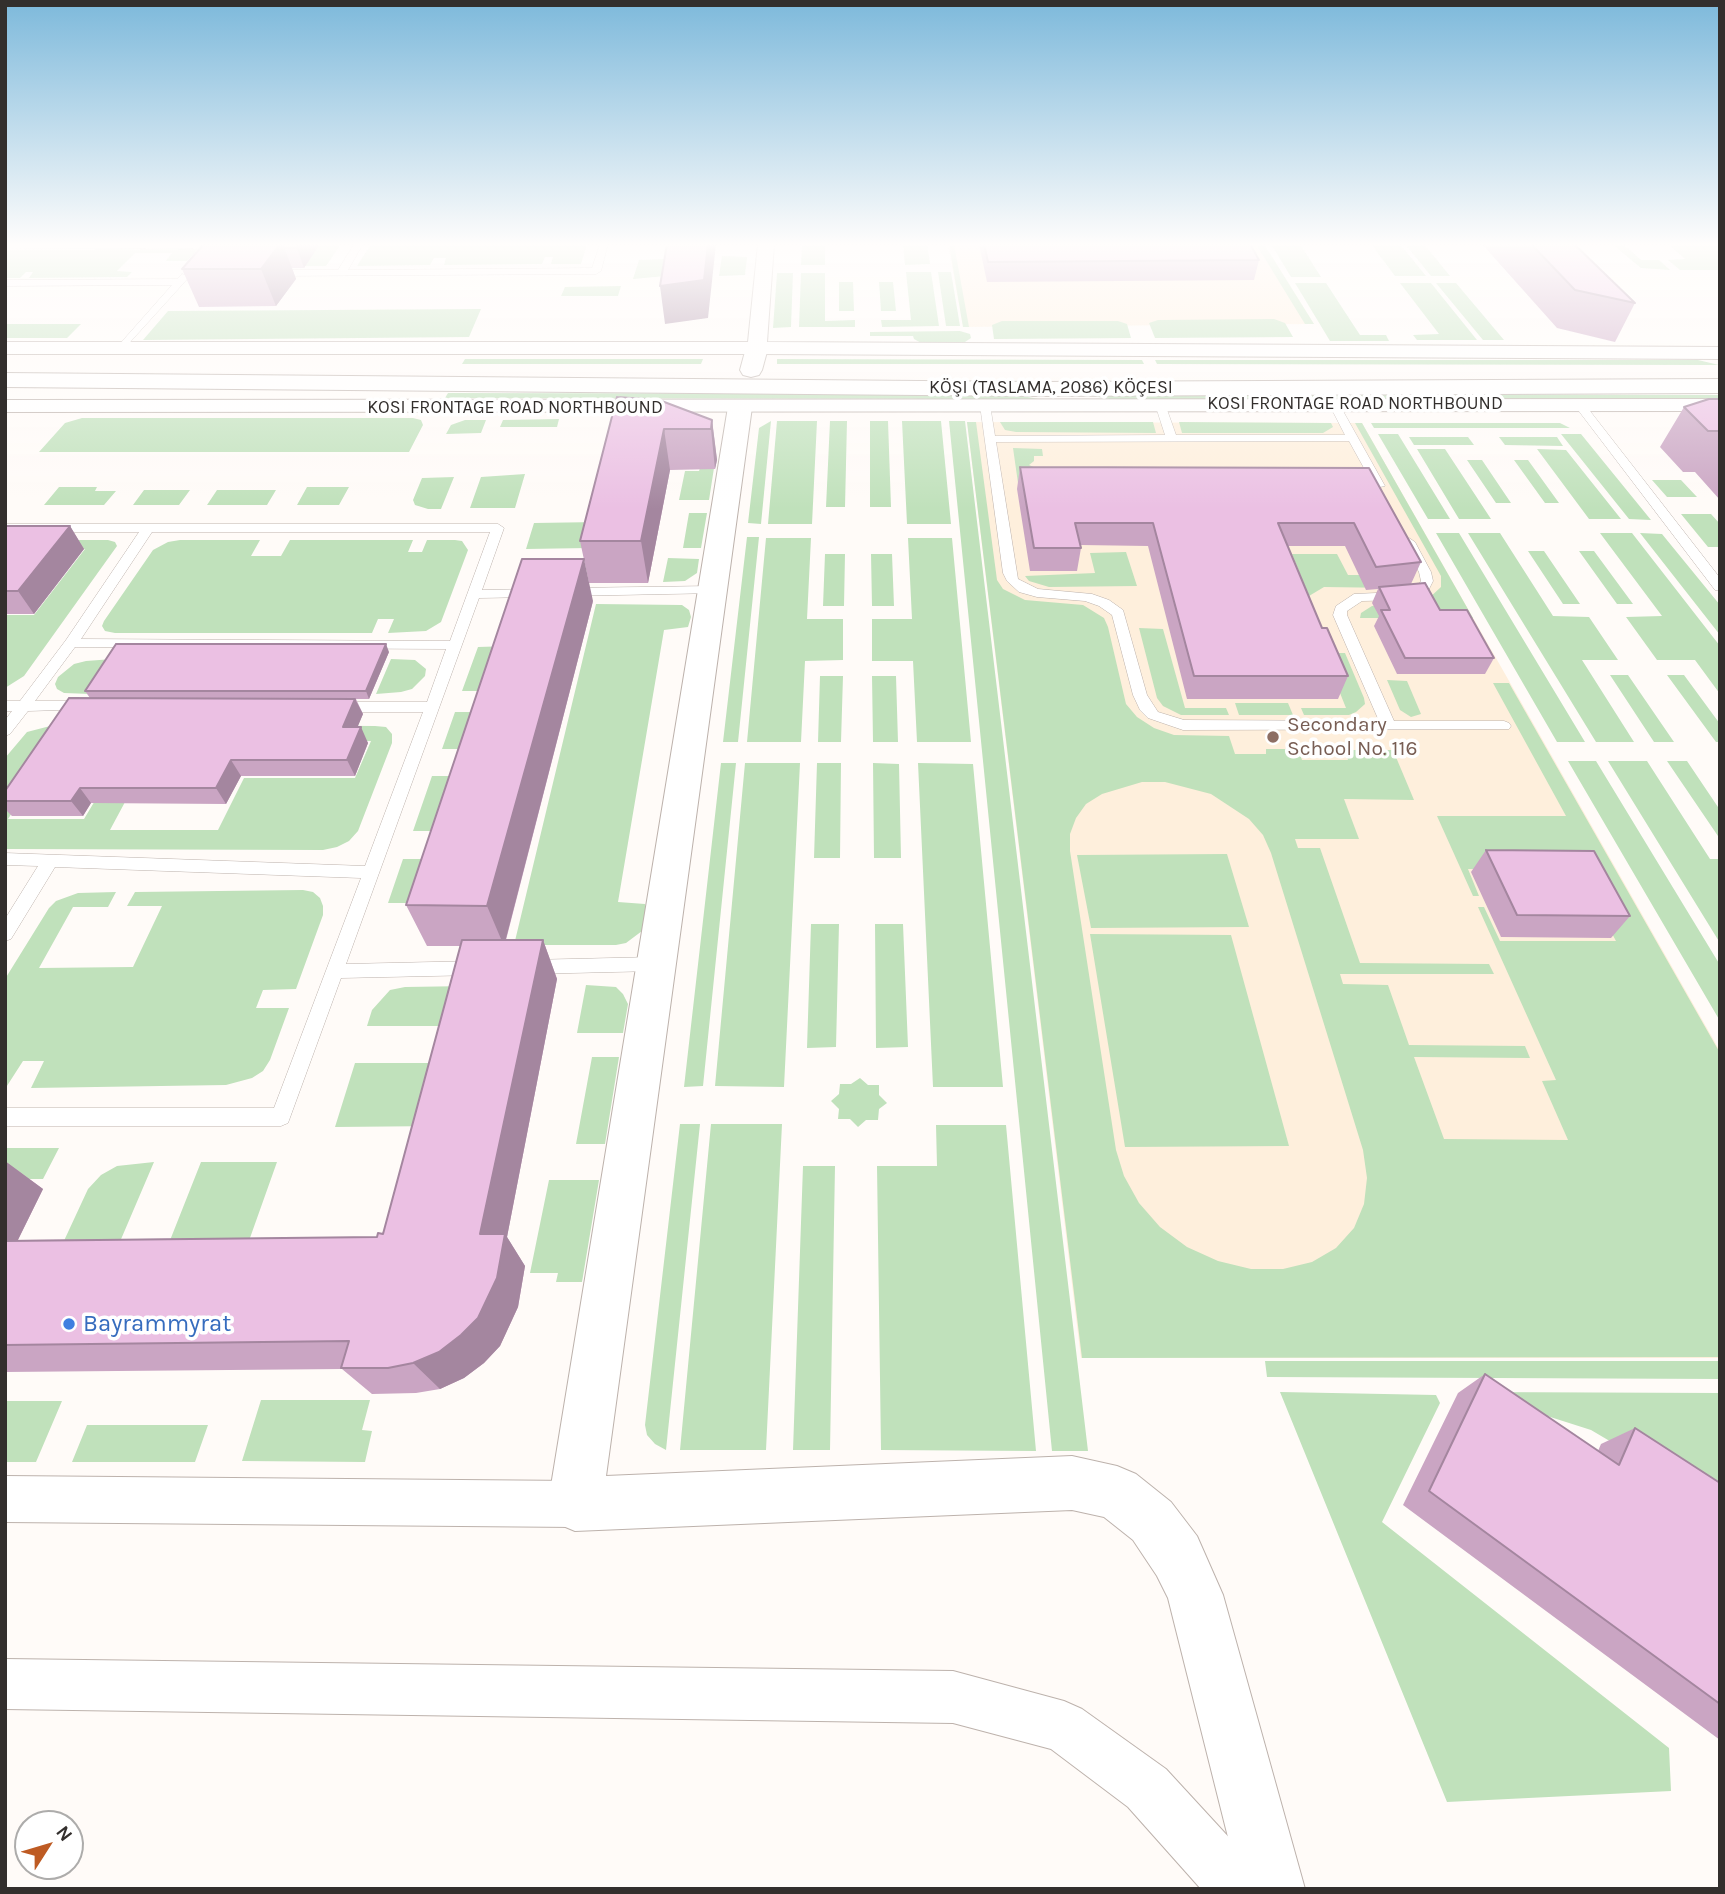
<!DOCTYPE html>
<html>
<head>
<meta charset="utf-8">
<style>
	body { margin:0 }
	#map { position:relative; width:1725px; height:1894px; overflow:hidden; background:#fffbf8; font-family:Karla,sans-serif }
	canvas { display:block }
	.frame { position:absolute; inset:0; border:7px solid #332f2d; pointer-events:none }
	.north { position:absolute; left:14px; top:1810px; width:70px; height:70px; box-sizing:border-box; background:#fff; border:2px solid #adacab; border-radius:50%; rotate:53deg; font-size:19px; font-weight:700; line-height:28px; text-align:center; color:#332f2d }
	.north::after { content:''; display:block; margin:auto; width:24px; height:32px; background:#be5b23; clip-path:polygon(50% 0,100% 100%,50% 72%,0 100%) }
</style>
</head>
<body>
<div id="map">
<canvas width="1725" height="1894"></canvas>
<div class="frame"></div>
<div class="north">N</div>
</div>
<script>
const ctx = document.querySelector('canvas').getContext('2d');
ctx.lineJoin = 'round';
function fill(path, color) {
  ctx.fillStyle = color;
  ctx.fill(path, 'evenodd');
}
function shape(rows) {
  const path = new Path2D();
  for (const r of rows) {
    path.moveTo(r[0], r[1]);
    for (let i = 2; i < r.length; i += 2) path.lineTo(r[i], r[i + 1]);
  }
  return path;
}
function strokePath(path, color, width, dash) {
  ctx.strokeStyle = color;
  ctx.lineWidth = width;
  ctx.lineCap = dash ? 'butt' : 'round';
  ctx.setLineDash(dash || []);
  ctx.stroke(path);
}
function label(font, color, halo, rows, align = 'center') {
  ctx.font = font + ' Karla,sans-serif';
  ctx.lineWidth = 7;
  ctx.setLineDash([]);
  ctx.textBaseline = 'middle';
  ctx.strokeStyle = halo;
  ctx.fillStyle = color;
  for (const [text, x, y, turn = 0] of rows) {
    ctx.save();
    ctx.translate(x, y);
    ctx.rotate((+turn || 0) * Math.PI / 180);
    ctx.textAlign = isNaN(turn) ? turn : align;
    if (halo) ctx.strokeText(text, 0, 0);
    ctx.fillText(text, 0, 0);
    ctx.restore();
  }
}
fill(shape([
	[948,244,1264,244,1314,324,963,327],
	[967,422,1362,423,1720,1051,1720,1358,1081,1358]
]), '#feefdc');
fill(shape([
	[293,244,341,244,326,266,277,266],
	[371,244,587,244,581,264,551,264,553,257,545,257,542,264,444,265,446,258,434,258,430,265,357,266],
	[802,244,825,244,825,265,801,265],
	[903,244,927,244,930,264,905,265],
	[949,244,954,244,969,327,963,327],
	[1256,244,1264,244,1314,324,1305,324],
	[1271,244,1300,244,1321,277,1291,277],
	[1371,244,1400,244,1426,276,1395,276],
	[1405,244,1424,244,1450,276,1431,276],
	[1612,244,1623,244,1641,260,1659,260,1670,270,1641,268],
	[1668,244,1720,244,1720,270,1680,270,1668,260,1685,259],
	[198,249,187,261,166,261,172,253,135,253,117,271,132,272,127,277,29,278,33,272,26,272,20,278,5,278,5,250],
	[722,256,747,257,745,275,719,276],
	[670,259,666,276,633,279,639,260],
	[906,272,931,272,939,326,882,327,881,320,911,320],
	[938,272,951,272,960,326,946,326],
	[777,273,793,273,791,327,773,328],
	[801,273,825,273,825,321,855,320,855,327,799,327],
	[839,282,853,282,854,311,839,311],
	[879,282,893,282,896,311,881,311],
	[1295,283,1326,283,1360,335,1386,335,1389,341,1330,341],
	[1400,283,1431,283,1477,340,1417,340,1413,335,1439,334],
	[1436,283,1456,283,1504,340,1483,340],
	[621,286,618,296,561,296,565,287],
	[481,309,469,337,143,340,168,311],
	[1274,319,1285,323,1293,337,1155,338,1149,323,1158,320],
	[1002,321,1118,321,1127,324,1131,338,994,339,992,325],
	[5,324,81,324,67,338,5,338],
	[960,331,970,334,971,338,962,344,923,344,914,339,913,336,870,336,870,332],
	[465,359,703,359,701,364,462,364],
	[777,359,1142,360,1144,364,777,364],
	[1155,360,1698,360,1719,365,1157,364],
	[448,393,1011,394,1039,399,445,398],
	[1080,394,1720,395,1720,400,1110,399],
	[82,418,413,418,421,420,423,425,409,452,39,452,65,423],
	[559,419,557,427,500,427,503,420],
	[465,420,486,420,481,433,446,434,451,425],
	[771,421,761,524,748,523,759,428],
	[777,421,817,421,812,524,768,524],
	[830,421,847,421,845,507,826,507],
	[870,421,888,421,891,507,870,507],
	[902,421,941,421,951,524,907,524],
	[949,421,965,421,1088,1451,1052,1451],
	[967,422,976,422,997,580,1003,589,1025,600,1083,605,1104,618,1108,627,1126,704,1137,717,1154,728,1174,735,1229,736,1235,754,1266,754,1266,749,1298,749,1302,760,1348,760,1345,750,1393,750,1414,800,1344,799,1359,839,1295,839,1298,848,1320,848,1360,963,1489,964,1494,974,1340,974,1343,984,1388,985,1409,1045,1525,1046,1530,1058,1414,1057,1444,1139,1568,1140,1542,1081,1556,1080,1478,907,1484,907,1500,941,1616,941,1578,870,1468,869,1479,896,1473,896,1437,816,1566,816,1493,683,1509,683,1720,1053,1720,1357,1082,1358],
	[1142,782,1165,782,1211,794,1249,819,1263,835,1271,853,1363,1150,1367,1178,1364,1204,1354,1228,1336,1248,1312,1262,1283,1269,1251,1269,1218,1261,1187,1247,1160,1227,1139,1203,1124,1176,1116,1150,1070,851,1070,834,1076,818,1086,804,1102,794],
	[1000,422,1153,422,1156,433,1016,432,1005,430],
	[1179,422,1331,423,1333,427,1323,433,1182,433],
	[1355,423,1362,423,1473,618,1360,618,1361,613,1372,606,1427,600,1441,587,1441,576],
	[1371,423,1560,423,1570,428,1374,428],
	[1378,434,1398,434,1450,519,1428,519],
	[1561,434,1581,434,1651,520,1629,519],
	[1409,437,1468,437,1474,445,1414,445],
	[1499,437,1557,437,1563,446,1505,445],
	[1013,448,1042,449,1043,456,1034,456,1034,461,1029,465,1036,468,1048,483,1018,483],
	[1417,449,1445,449,1491,519,1459,519],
	[1537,449,1566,450,1621,519,1589,519],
	[1467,460,1482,460,1511,503,1496,503],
	[1514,460,1528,460,1559,503,1545,503],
	[700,468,714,468,709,500,679,500,685,471,699,471],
	[525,474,515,508,470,508,481,477],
	[454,477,441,509,428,509,415,505,413,500,422,478],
	[1652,480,1681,480,1697,497,1667,497],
	[59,487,97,487,95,491,116,491,104,505,44,505],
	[307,487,349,487,339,505,297,505],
	[144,490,190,490,179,505,133,505],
	[217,490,276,490,267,505,207,505],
	[689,513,707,513,701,548,683,548],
	[1681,514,1711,514,1720,524,1720,547,1708,547],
	[599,522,588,548,526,549,534,523],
	[1436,533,1459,533,1585,742,1557,742],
	[1468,533,1500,533,1553,616,1589,617,1618,660,1582,660,1634,742,1596,742],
	[1600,533,1632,533,1720,646,1720,694,1695,660,1657,660,1626,617,1662,616],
	[1640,533,1662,534,1720,605,1720,635],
	[747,537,759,537,738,742,723,742],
	[766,538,811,538,807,619,843,619,843,660,805,661,801,742,747,742],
	[908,538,952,538,971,742,917,742,913,661,872,661,872,619,912,619],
	[51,540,108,540,115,542,117,546,24,676,5,688,5,615,34,615,85,549,45,548],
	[180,540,260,540,251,556,281,556,290,540,413,540,408,552,422,552,427,540,455,540,462,541,468,550,441,622,426,631,388,633,394,619,378,619,372,633,115,633,105,631,102,626,104,621,153,550,168,542],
	[1528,551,1544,551,1580,604,1563,604],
	[1579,551,1594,551,1633,604,1617,604],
	[1126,552,1137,586,1049,587,1029,581,1025,576,1095,573,1090,553],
	[825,554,845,554,844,606,823,606],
	[871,554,892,554,894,606,872,606],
	[1292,554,1337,554,1348,575,1410,575,1396,588,1324,587,1309,596],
	[668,558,699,559,697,573,685,581,663,582],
	[596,604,682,605,689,610,691,617,688,627,664,630,618,902,645,904,648,913,646,928,626,943,616,945,514,945],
	[1139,628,1163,629,1185,708,1226,708,1229,715,1181,715,1163,706,1157,698],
	[511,646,487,691,462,691,478,647],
	[1324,653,1345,653,1364,698,1365,704,1356,712,1349,715,1304,715,1301,708,1346,708],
	[113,659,91,694,64,693,57,689,55,684,58,677,74,664,86,661],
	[391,659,415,660,426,669,425,676,412,689,401,692,376,694],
	[1610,675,1628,675,1674,742,1654,742],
	[1667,675,1684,675,1720,724,1720,742,1716,742],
	[820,676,843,676,841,742,818,742],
	[872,676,896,676,898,742,873,742],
	[1387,680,1407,681,1421,714,1411,717,1400,710],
	[1235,703,1288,703,1293,715,1239,715],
	[455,712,480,712,478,749,442,749],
	[54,725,60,740,8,819,84,819,102,789,132,789,110,830,218,830,244,778,355,778,371,741,275,740,234,725,375,726,386,727,392,734,392,743,358,831,349,841,337,847,323,850,5,849,5,758,27,732],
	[1568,761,1596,761,1720,965,1720,1021],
	[1608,761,1647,761,1710,859,1720,859,1720,943],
	[1667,761,1687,761,1720,810,1720,839],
	[721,763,736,763,703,1086,684,1087],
	[745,763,800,763,784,1087,715,1086],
	[817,763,841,763,840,858,814,858],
	[873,763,899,764,901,858,874,858],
	[918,763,973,764,1003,1087,933,1087],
	[432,776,460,776,441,831,413,831],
	[1227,854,1249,927,1091,928,1077,855],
	[403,859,443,859,418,903,388,903],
	[303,890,313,892,320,898,323,906,323,915,296,989,263,990,256,1008,289,1008,270,1060,263,1071,252,1078,226,1085,31,1088,44,1061,23,1061,5,1089,5,979,49,908,56,901,78,893,116,892,108,907,73,907,39,968,133,967,162,906,127,906,135,892],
	[811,924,839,924,836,1047,807,1048],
	[875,924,903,924,908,1047,876,1048],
	[1090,934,1231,935,1289,1146,1125,1147],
	[586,985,616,987,623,994,628,1004,623,1033,577,1033],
	[469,986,458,1026,367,1026,372,1010,390,990,405,987],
	[592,1057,619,1057,605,1144,576,1144],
	[355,1063,449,1063,440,1126,335,1127],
	[860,1078,868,1085,879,1085,879,1095,887,1103,879,1109,878,1120,866,1120,858,1127,850,1119,838,1119,839,1109,831,1101,839,1094,840,1084,851,1084],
	[680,1124,700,1124,666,1450,655,1444,647,1435,645,1425],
	[711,1124,782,1124,766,1450,680,1450],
	[936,1125,1006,1125,1036,1451,881,1450,877,1166,937,1166],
	[5,1148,59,1148,43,1179,5,1179],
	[154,1162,113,1258,56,1258,88,1189,101,1175,117,1166],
	[201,1162,277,1162,240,1266,163,1258],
	[803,1166,835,1166,830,1450,793,1450],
	[549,1180,599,1180,582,1282,556,1282,558,1273,530,1273],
	[1265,1361,1720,1361,1720,1379,1267,1377],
	[1280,1392,1436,1395,1440,1403,1382,1522,1669,1748,1671,1791,1447,1802],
	[1472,1392,1720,1393,1720,1506,1591,1430],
	[261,1400,370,1400,362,1430,372,1431,365,1462,242,1461],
	[5,1401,62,1401,36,1462,5,1462],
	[87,1425,208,1425,195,1462,72,1462]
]), '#c0e1bb');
const service = shape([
	[5,244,216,244,216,245,212,248,5,249,5,244],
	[354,244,363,244,348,270,592,268,600,244,608,244,601,271,596,274,270,276,265,273,270,270,338,270,354,244],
	[182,274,190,276,122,351,118,350,118,346,172,285,5,286,5,280,177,279,182,274],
	[1160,401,1165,404,1176,435,1345,435,1329,404,1338,402,1385,486,1375,488,1349,441,996,442,1018,579,1038,589,1092,594,1109,600,1123,610,1147,695,1158,712,1184,720,1379,721,1333,615,1336,606,1354,594,1399,592,1418,585,1421,581,1419,572,1403,542,1409,538,1415,542,1431,572,1433,581,1428,591,1400,600,1362,601,1347,611,1347,615,1394,721,1504,721,1509,723,1511,726,1509,729,1183,730,1148,718,1140,710,1133,695,1112,615,1099,606,1085,601,1037,597,1019,592,1007,581,1003,573,980,405,985,402,990,405,995,436,1165,435,1155,404,1160,401],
	[1579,401,1583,402,1720,578,1720,591,1715,590,1575,406,1574,404,1579,401],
	[5,524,498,524,504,528,482,590,533,589,540,593,533,597,479,598,346,964,477,961,483,963,486,968,483,973,477,975,341,978,288,1123,281,1126,5,1126,5,1108,274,1108,361,878,55,867,11,939,5,941,5,919,38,866,5,865,5,853,365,866,423,712,338,712,331,707,338,702,427,702,446,649,75,647,35,701,86,701,93,706,91,709,28,711,10,734,5,736,5,720,12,711,5,711,5,701,20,701,66,640,139,532,5,532,5,524],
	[152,532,490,532,450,641,81,639,152,532],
	[713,586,718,587,718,593,568,596,561,592,568,588,713,586],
	[655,957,661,959,664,964,661,969,655,971,529,974,523,972,520,967,523,962,529,960,655,957]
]);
const minor = shape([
	[758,244,774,244,767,342,1720,347,1720,359,757,354,5,354,5,342,748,342,758,244],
	[1720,399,1720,411,5,412,5,400,1720,399],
	[5,1476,575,1481,591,1488,598,1504,591,1520,575,1527,5,1522,5,1476],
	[5,1659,953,1671,1064,1701,1082,1709,1166,1769,1258,1869,1266,1889,1201,1889,1128,1807,1051,1749,953,1723,5,1709,5,1659]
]);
const tertiary = shape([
	[740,400,748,402,752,407,606,1476,1072,1456,1117,1466,1136,1474,1171,1502,1197,1536,1223,1595,1305,1889,1241,1889,1168,1598,1157,1576,1133,1540,1104,1517,1072,1510,575,1531,556,1523,548,1504,728,407,732,402,740,400]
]);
const primary = shape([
	[757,341,765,343,768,348,762,370,759,375,751,377,743,375,740,370,746,348,749,343,757,341],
	[5,373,1036,382,1720,379,1720,393,1036,396,5,387,5,373]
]);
strokePath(service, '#bdb2ac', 1);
strokePath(minor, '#bdb2ac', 2);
strokePath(tertiary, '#bdb2ac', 2);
strokePath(primary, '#bdb2ac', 2);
fill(service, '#fff');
fill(minor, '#fff');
fill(tertiary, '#fff');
fill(primary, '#fff');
fill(shape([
	[204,244,320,244,304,268,292,268,296,279,276,306,199,307,182,269],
	[979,244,1250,244,1259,260,1254,280,987,282],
	[1482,244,1574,244,1635,303,1615,342,1557,328],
	[617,397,712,420,717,460,715,469,670,470,648,583,589,583,580,541],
	[1720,399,1720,500,1695,472,1683,472,1660,447,1684,407],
	[1020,467,1369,468,1421,562,1411,584,1494,658,1485,674,1397,674,1374,626,1379,616,1372,603,1378,589,1366,590,1345,546,1287,546,1322,628,1348,676,1338,699,1187,699,1148,546,1081,545,1081,548,1077,571,1030,571,1017,489],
	[5,526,70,526,84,549,34,614,5,614],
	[593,601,506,940,543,940,557,979,507,1237,525,1266,518,1307,500,1346,484,1363,464,1378,440,1389,416,1393,372,1394,342,1369,5,1372,5,1161,43,1189,18,1240,377,1237,383,1234,461,946,427,946,406,905],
	[389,652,369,699,356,699,363,714,357,727,368,743,355,776,241,776,226,804,91,803,83,816,12,816,5,809,5,791,90,698,85,691],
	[1486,850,1630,916,1611,938,1501,937,1471,872],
	[1485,1374,1598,1451,1601,1444,1635,1428,1720,1483,1720,1740,1403,1505,1458,1393]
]), '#caa5c3');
fill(shape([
	[280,244,283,244,296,279,276,306,261,269],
	[299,244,320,244,304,268,297,248],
	[708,244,716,244,708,318,665,324,660,286],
	[712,420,717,460,715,469,711,429],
	[664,429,670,470,648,583,641,541],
	[70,526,84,549,34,614,18,591],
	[584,559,593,601,504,946,487,906],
	[386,644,389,652,369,699,366,691],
	[355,699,363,714,351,743,343,727],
	[361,727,368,743,355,776,347,760],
	[231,760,241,776,226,804,216,788],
	[80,788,91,803,83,816,71,801],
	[543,940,557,979,507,1237,525,1266,518,1307,500,1346,484,1363,464,1378,440,1389,413,1363,480,1234],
	[5,1161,43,1189,5,1266]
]), '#a4869f');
const building = shape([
	[204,244,280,244,261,269,182,269,204,244],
	[283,244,299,244,297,248,284,248,283,244],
	[667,244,708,244,704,280,660,286,667,244],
	[984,244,1250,244,1259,260,988,262,984,244],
	[1531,244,1574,244,1635,303,1575,290,1531,244],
	[617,397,659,400,712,420,711,429,664,429,641,541,580,541,617,397],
	[1709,399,1720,399,1720,431,1708,431,1684,407,1709,399],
	[1020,467,1369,468,1421,562,1376,567,1354,523,1278,523,1322,628,1327,628,1348,676,1194,676,1153,523,1075,523,1081,548,1034,548,1020,467],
	[5,526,70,526,18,591,5,591,5,526],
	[522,559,584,559,487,906,406,905,522,559],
	[1425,583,1440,610,1467,610,1494,658,1405,658,1381,610,1390,610,1379,587,1425,583],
	[116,644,386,644,366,691,85,691,116,644],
	[69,698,355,699,343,727,361,727,347,760,231,760,216,788,80,788,71,801,5,801,5,791,69,698],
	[1486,850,1594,851,1630,916,1517,915,1486,850],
	[462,940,543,940,480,1234,505,1234,497,1278,478,1318,461,1335,439,1352,413,1363,388,1368,341,1368,349,1341,5,1345,5,1241,377,1237,378,1233,383,1234,462,940],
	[1485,1374,1619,1465,1635,1428,1720,1483,1720,1704,1429,1491,1485,1374]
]);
fill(building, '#ebc0e3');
strokePath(building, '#a4869f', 2);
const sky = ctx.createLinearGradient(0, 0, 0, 509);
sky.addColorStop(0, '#7db9db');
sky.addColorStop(0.48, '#fffdfc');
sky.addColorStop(1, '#fffdfc00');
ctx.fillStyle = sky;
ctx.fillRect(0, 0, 1725, 509);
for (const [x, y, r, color] of [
	[1273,737,7,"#8d6e63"],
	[69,1324,7,"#3f7fe0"]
]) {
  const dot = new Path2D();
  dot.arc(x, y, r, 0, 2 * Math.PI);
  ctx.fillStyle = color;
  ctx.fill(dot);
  strokePath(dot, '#fff', 2.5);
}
label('18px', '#332f2d', '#fff', [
	["KÖŞI (TASLAMA, 2086) KÖÇESI",1051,388],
	["KOSI FRONTAGE ROAD NORTHBOUND",1355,404],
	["KOSI FRONTAGE ROAD NORTHBOUND",515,408]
]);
label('21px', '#785e54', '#fff', [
	["Secondary",1287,725],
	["School No. 116",1287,749]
], 'left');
label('24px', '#366cbe', '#fff', [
	["Bayrammyrat",83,1324]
], 'left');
</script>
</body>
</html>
